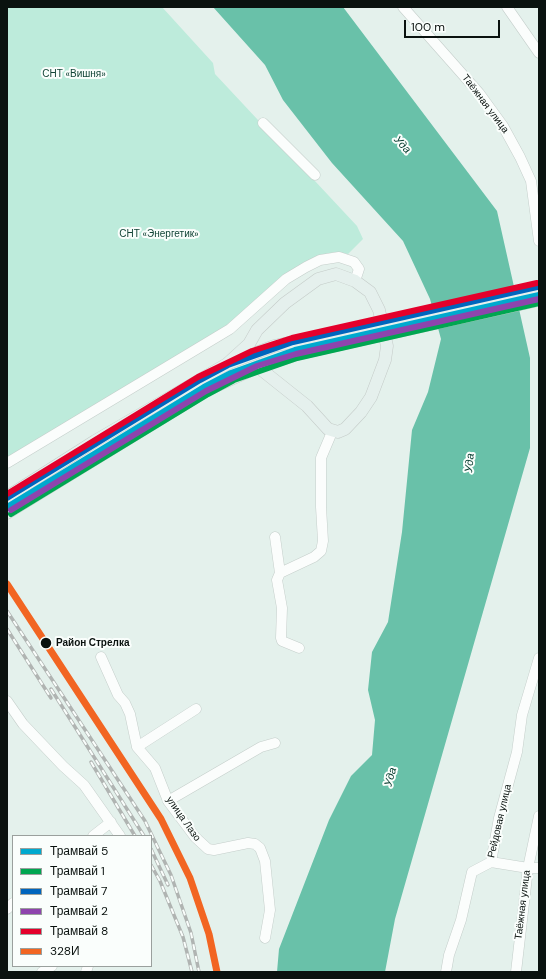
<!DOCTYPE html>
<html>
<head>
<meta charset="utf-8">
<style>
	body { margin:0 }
	#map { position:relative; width:546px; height:979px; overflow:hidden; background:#e4f1ec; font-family:"DM Sans",sans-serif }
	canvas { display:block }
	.frame { position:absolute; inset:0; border:8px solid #0a120f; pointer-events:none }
	.legend { position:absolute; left:12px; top:835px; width:140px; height:132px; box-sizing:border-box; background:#fafefc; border:1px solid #9aa09d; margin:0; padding:5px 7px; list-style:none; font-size:12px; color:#0a120f }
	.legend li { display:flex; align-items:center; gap:8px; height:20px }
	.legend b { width:20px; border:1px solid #9aa09d }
	.scale { position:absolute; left:404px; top:20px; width:96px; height:18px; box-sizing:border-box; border:2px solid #0a120f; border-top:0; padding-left:5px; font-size:12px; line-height:14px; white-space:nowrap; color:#0a120f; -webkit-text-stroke:3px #fafefc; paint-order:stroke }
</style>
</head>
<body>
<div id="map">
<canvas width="546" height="979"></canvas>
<div class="frame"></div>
<ul class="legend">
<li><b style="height:5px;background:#00a9ce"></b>Трамвай 5</li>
<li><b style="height:5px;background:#00a651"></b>Трамвай 1</li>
<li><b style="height:5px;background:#0065bd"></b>Трамвай 7</li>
<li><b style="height:5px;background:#8e44ad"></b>Трамвай 2</li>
<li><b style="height:5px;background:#e4002b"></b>Трамвай 8</li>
<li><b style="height:5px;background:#f26522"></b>328И</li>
</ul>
<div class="scale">100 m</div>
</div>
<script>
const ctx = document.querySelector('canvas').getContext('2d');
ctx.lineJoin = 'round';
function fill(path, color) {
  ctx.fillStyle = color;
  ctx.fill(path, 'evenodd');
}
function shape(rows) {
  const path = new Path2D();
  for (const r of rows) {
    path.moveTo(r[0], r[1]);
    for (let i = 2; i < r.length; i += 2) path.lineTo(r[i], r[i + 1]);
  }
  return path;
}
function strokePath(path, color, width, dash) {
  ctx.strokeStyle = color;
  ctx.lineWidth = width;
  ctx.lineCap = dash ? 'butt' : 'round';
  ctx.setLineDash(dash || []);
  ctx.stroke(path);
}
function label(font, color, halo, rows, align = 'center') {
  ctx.font = font + ' "DM Sans",sans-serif';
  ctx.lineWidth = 4;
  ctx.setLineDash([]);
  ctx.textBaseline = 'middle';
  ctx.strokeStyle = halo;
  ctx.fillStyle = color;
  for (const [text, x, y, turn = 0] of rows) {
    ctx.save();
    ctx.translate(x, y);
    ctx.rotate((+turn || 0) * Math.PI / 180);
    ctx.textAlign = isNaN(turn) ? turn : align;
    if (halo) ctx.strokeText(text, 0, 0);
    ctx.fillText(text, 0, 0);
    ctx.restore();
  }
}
fill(shape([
	[7,7,162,7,213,63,215,74,357,226,363,239,348,254,336,252,321,255,227,326,7,458]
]), '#bdebdb');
fill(shape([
	[213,7,343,7,497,211,530,358,530,448,395,919,385,972,277,972,279,949,329,820,351,776,372,755,375,720,368,690,372,652,388,622,402,532,412,430,428,392,441,339,430,299,403,241,332,163,283,100,265,65]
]), '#69c1a9');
const minor = shape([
	[403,7,479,93,503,126,520,157,531,181,539,241],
	[507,7,539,53],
	[263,123,315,175],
	[7,463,230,329,286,279,306,267,320,260,339,257,354,262,359,269,355,281],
	[275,537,280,573],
	[299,648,282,641,281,638,282,608,277,580,280,573,314,557,321,551,323,541,321,507,321,458,332,432],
	[101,657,118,695,125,703,130,714,137,747,155,768,168,801,195,837,208,849,214,850,248,843,255,844,260,848,265,861,270,910,265,938],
	[7,701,23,724,63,766,84,785,120,836],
	[137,747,196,709],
	[168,801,261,747,275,743],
	[93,836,111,822],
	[491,862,499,818,517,752,522,715,539,658],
	[491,862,528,868,539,868],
	[7,909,13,903],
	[42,972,52,966],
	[86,972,88,966],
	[446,972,449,955,461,920,472,872,491,862],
	[516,972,528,868,539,816]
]);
const major = shape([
	[227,364,249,344,257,330,285,303,318,279,336,274,355,281,370,292,379,310,387,346,385,360,371,397,361,412,345,429,338,432,328,429,307,406,258,367],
	[7,497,95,441,227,364,274,346,357,328],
	[7,513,209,389,260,366,298,354,360,340]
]);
strokePath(minor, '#c4ceca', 11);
strokePath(major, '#c4cbc8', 13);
strokePath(minor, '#fbfdfc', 10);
strokePath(major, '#e5f0ed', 12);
const rail = shape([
	[7,611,145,821,171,875,191,933,199,972],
	[7,629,51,698],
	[51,689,144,836],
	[91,762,135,836],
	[151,849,168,885],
	[151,865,160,881,183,937,192,972]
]);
strokePath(rail, '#b0b4b2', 3.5);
strokePath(rail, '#fafefc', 2, [6]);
const majorBridge = shape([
	[357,328,539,287],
	[360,340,539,300]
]);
strokePath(majorBridge, '#c4cbc8', 13, []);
strokePath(majorBridge, '#e5f0ed', 12);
strokePath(shape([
	[7,584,161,819,190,878,209,934,217,972]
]), '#f26522', 7);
strokePath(shape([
	[7,507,204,387,231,373,295,350,539,295]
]), '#00a9ce', 6);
strokePath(shape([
	[11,514,208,394,234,380,297,358,539,303]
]), '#00a651', 6);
strokePath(shape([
	[7,498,200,380,228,365,293,342,537,287]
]), '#0065bd', 6);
strokePath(shape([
	[11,510,206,391,257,366,296,354,539,299]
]), '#8e44ad', 6);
strokePath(shape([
	[7,494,198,377,252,351,292,338,537,283]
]), '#e4002b', 6);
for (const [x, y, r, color] of [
	[46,643,6,"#0a120f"]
]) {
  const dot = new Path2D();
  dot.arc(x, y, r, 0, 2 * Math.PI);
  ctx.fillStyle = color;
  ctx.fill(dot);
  strokePath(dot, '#fafefc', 1.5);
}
label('10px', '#124436', '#fafefc', [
	["СНТ «Вишня»",74,74],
	["СНТ «Энергетик»",159,234]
]);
label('10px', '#0a120f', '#fafefc', [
	["Таёжная улица",485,104,53],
	["улица Лазо",183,819,55],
	["Рейдовая улица",500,821,-77],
	["Таёжная улица",523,905,-83]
]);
label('bold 10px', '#0a120f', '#fafefc', [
	["Район Стрелка",56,643]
], 'left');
label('italic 11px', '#02382b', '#fafefc', [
	["Уда",402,145,47],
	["Уда",470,463,-85],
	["Уда",391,777,-75]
]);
</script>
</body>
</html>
